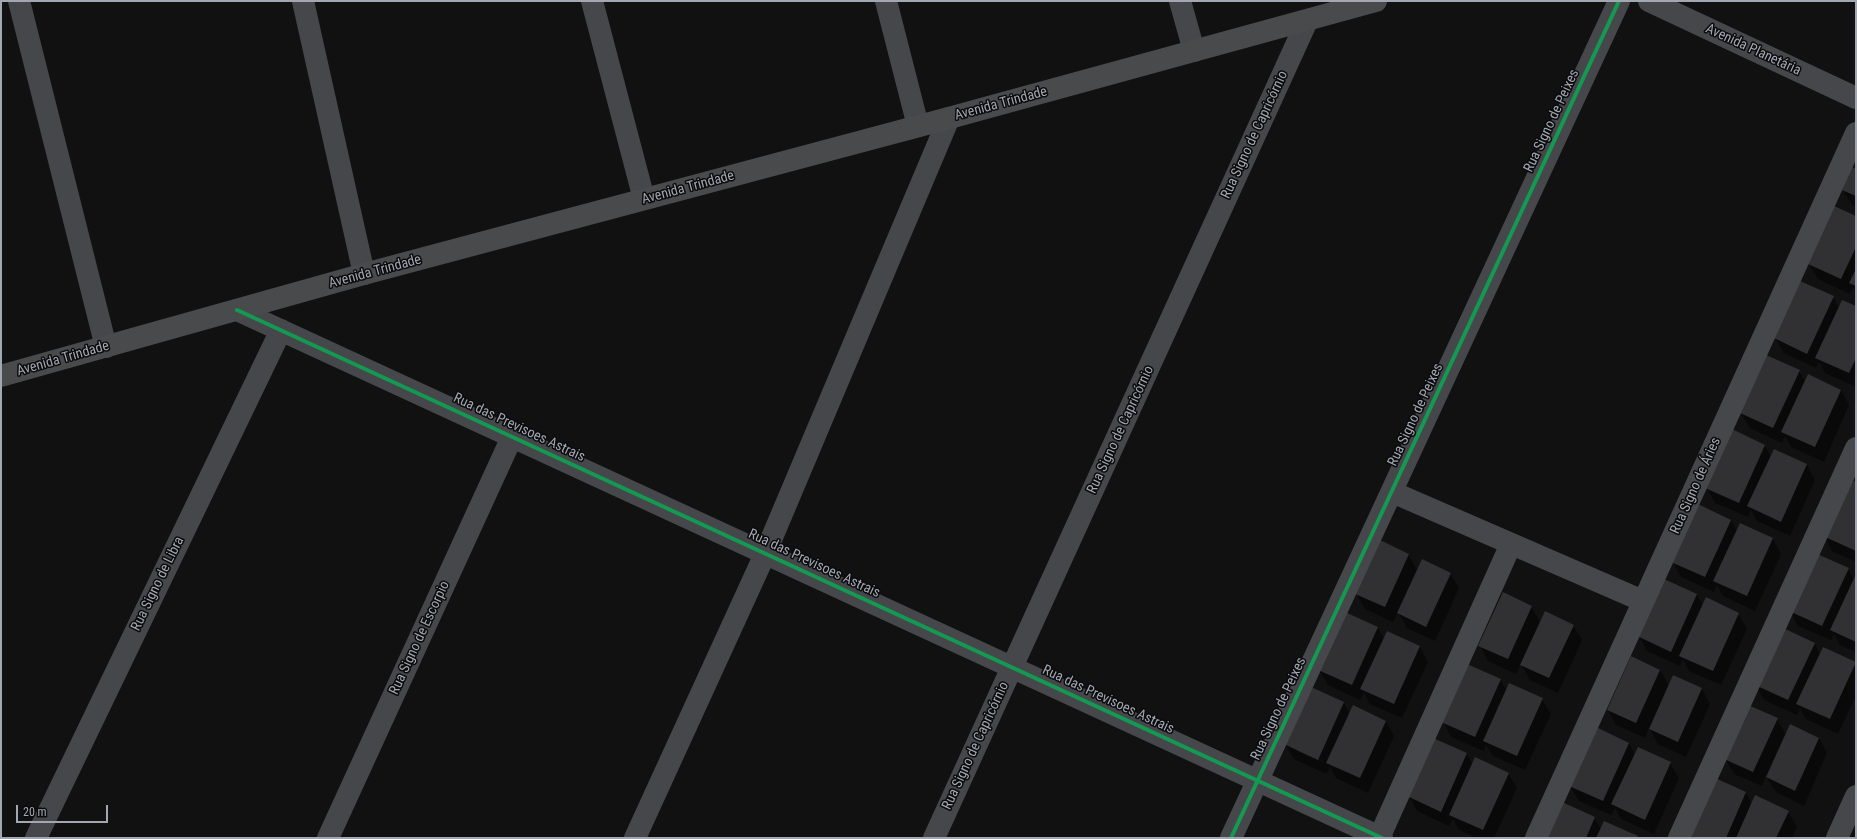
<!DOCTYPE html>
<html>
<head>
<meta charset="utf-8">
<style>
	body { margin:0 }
	#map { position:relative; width:1857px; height:839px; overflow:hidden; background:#111; font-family:"Roboto Condensed",sans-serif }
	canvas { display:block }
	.frame { position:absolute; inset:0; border:2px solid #a2a8b2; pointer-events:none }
	.scale { position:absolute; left:16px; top:805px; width:92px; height:18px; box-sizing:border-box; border:2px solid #a2a8b2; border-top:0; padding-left:5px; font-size:12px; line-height:14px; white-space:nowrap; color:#a2a8b2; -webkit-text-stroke:3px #0b0b0d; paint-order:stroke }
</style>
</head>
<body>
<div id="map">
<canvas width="1857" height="839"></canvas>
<div class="frame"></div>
<div class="scale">20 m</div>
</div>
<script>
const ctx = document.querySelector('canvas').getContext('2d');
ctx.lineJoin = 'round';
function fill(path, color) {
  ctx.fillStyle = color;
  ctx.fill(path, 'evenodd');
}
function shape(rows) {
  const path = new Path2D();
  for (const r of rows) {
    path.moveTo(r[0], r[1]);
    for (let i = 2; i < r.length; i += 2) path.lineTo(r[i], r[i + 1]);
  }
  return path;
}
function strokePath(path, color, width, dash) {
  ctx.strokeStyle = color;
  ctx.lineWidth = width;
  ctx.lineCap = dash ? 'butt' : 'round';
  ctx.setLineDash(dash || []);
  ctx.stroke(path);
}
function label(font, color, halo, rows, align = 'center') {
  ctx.font = font + ' "Roboto Condensed",sans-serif';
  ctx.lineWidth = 3;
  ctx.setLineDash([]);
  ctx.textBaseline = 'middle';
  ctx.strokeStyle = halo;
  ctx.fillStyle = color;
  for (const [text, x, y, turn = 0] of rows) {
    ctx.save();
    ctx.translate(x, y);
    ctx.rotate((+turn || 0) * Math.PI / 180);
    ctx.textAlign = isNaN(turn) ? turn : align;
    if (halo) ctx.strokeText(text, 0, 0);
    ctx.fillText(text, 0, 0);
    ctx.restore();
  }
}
fill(shape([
	[1856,170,1856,207,1852,205,1843,190],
	[1856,217,1856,293,1853,287,1850,294,1818,279,1809,264],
	[1833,297,1839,308,1856,307,1856,387,1825,373,1819,362,1816,368,1784,353,1775,338],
	[1799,371,1805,382,1841,390,1849,405,1824,462,1791,447,1785,436,1782,443,1750,428,1741,413],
	[1733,431,1765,446,1771,457,1807,465,1815,480,1790,536,1757,521,1751,510,1748,517,1715,503,1707,488],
	[1856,483,1856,562,1832,551,1824,536],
	[1731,520,1737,531,1740,524,1773,539,1781,554,1755,611,1723,596,1717,585,1714,592,1681,577,1673,562],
	[1408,555,1418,571,1450,573,1459,588,1435,641,1407,628,1398,612,1393,622,1365,609,1356,594],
	[1848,569,1854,580,1856,576,1856,652,1840,645,1834,634,1831,640,1798,626,1790,611],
	[1664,580,1697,595,1703,606,1738,614,1747,629,1721,685,1689,671,1683,659,1680,666,1647,651,1639,636],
	[1531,607,1541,623,1573,625,1582,640,1558,693,1530,680,1521,664,1516,674,1488,661,1480,646],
	[1345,613,1378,628,1384,639,1420,647,1428,662,1402,718,1370,704,1364,693,1360,700,1328,685,1319,670],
	[1814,643,1820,654,1856,663,1856,696,1838,734,1806,719,1800,708,1797,715,1764,700,1756,685],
	[1660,670,1669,686,1674,677,1702,689,1710,704,1686,757,1658,744,1649,728,1645,738,1616,725,1608,710],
	[1500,680,1507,691,1542,699,1551,714,1525,770,1493,756,1486,745,1484,751,1451,737,1443,721],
	[1344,703,1350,714,1386,721,1394,736,1368,793,1336,778,1330,767,1326,774,1294,759,1285,744],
	[1297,749,1323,761,1322,762,1297,751],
	[1777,719,1786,735,1819,738,1827,753,1804,806,1776,792,1766,776,1762,786,1734,774,1725,759],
	[1434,739,1467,754,1473,765,1508,773,1517,788,1494,838,1476,838,1459,830,1453,819,1449,826,1417,811,1409,796],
	[1629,743,1635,755,1670,763,1679,778,1654,834,1621,819,1615,808,1611,815,1579,801,1570,786],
	[1746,793,1752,804,1788,812,1797,827,1792,838,1690,838,1688,834],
	[1562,803,1594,818,1601,829,1637,838,1546,838]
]), '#0007');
fill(shape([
	[1852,167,1856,169,1856,196,1842,190],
	[1834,206,1856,216,1856,247,1841,279,1808,264],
	[1856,269,1856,286,1849,283],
	[1800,281,1834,296,1807,354,1774,338],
	[1842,300,1856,306,1856,358,1849,373,1815,358],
	[1766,355,1800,370,1773,428,1740,413],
	[1808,374,1841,390,1815,447,1781,432],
	[1732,429,1765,445,1739,503,1705,488],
	[1774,449,1807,464,1781,522,1747,506],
	[1849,479,1856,482,1856,551,1823,536],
	[1698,504,1731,520,1705,577,1671,562],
	[1740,523,1773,538,1747,596,1713,581],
	[1380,540,1409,554,1385,607,1355,594],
	[1815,553,1849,568,1822,626,1789,611],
	[1422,559,1451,573,1426,627,1397,613],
	[1856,574,1856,642,1830,630],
	[1664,579,1697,594,1671,652,1637,636],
	[1503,592,1532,606,1508,659,1478,646],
	[1706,597,1739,613,1713,671,1679,656],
	[1545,611,1574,625,1549,678,1520,665],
	[1345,612,1378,627,1352,685,1318,670],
	[1781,627,1815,643,1788,700,1755,685],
	[1387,631,1420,646,1394,704,1360,689],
	[1823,647,1856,662,1830,719,1796,704],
	[1631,656,1660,670,1636,723,1607,710],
	[1467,664,1501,679,1475,737,1441,722],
	[1673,675,1702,688,1678,742,1649,729],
	[1509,683,1543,698,1517,756,1483,741],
	[1311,687,1344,702,1318,760,1284,744],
	[1353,705,1386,721,1360,778,1326,763],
	[1748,705,1778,718,1753,772,1724,759],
	[1790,724,1819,738,1795,791,1766,777],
	[1596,727,1629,743,1603,801,1569,786],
	[1433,738,1467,753,1441,812,1407,796],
	[1638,747,1671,762,1645,820,1611,804],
	[1475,757,1509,773,1483,830,1449,815],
	[1713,777,1746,792,1726,838,1695,838,1687,834],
	[1755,795,1789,811,1776,838,1736,838],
	[1562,802,1595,817,1586,838,1545,838],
	[1604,821,1638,836,1637,838,1596,838]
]), '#313133');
strokePath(shape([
	[19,1,106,347],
	[303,1,364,274],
	[592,1,644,199],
	[886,1,918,126],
	[1180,1,1194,51],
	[1649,1,1856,98],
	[237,310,1382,838],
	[1392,492,1643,601],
	[36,838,281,330],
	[328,838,512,437],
	[635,838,765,554,949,118],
	[934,838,1307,21],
	[1231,838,1619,1],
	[1379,838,1511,544],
	[1536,838,1856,133],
	[1679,838,1856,448],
	[1837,838,1856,796]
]), '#46474a', 22);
strokePath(shape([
	[1,376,364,274,949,118,1376,1]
]), '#484a4c', 22);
strokePath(shape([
	[237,310,1382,838],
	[1231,838,1619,1]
]), '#139951', 4);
label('14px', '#a2a8b2', '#0b0b0d', [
	["Avenida Planetária",1753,50,25],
	["Avenida Trindade",1001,104,-15],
	["Rua Signo de Peixes",1552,121,-65],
	["Rua Signo de Capricórnio",1255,135,-65],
	["Avenida Trindade",688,188,-15],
	["Avenida Trindade",375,272,-15],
	["Avenida Trindade",63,359,-16],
	["Rua Signo de Peixes",1416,415,-65],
	["Rua das Previsoes Astrais",519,428,25],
	["Rua Signo de Capricórnio",1121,430,-65],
	["Rua Signo de Áries",1696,486,-66],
	["Rua das Previsoes Astrais",814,564,25],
	["Rua Signo de Libra",158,584,-64],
	["Rua Signo de Escorpio",420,638,-65],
	["Rua das Previsoes Astrais",1108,700,25],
	["Rua Signo de Peixes",1279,709,-65],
	["Rua Signo de Capricórnio",976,746,-65]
]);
</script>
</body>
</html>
